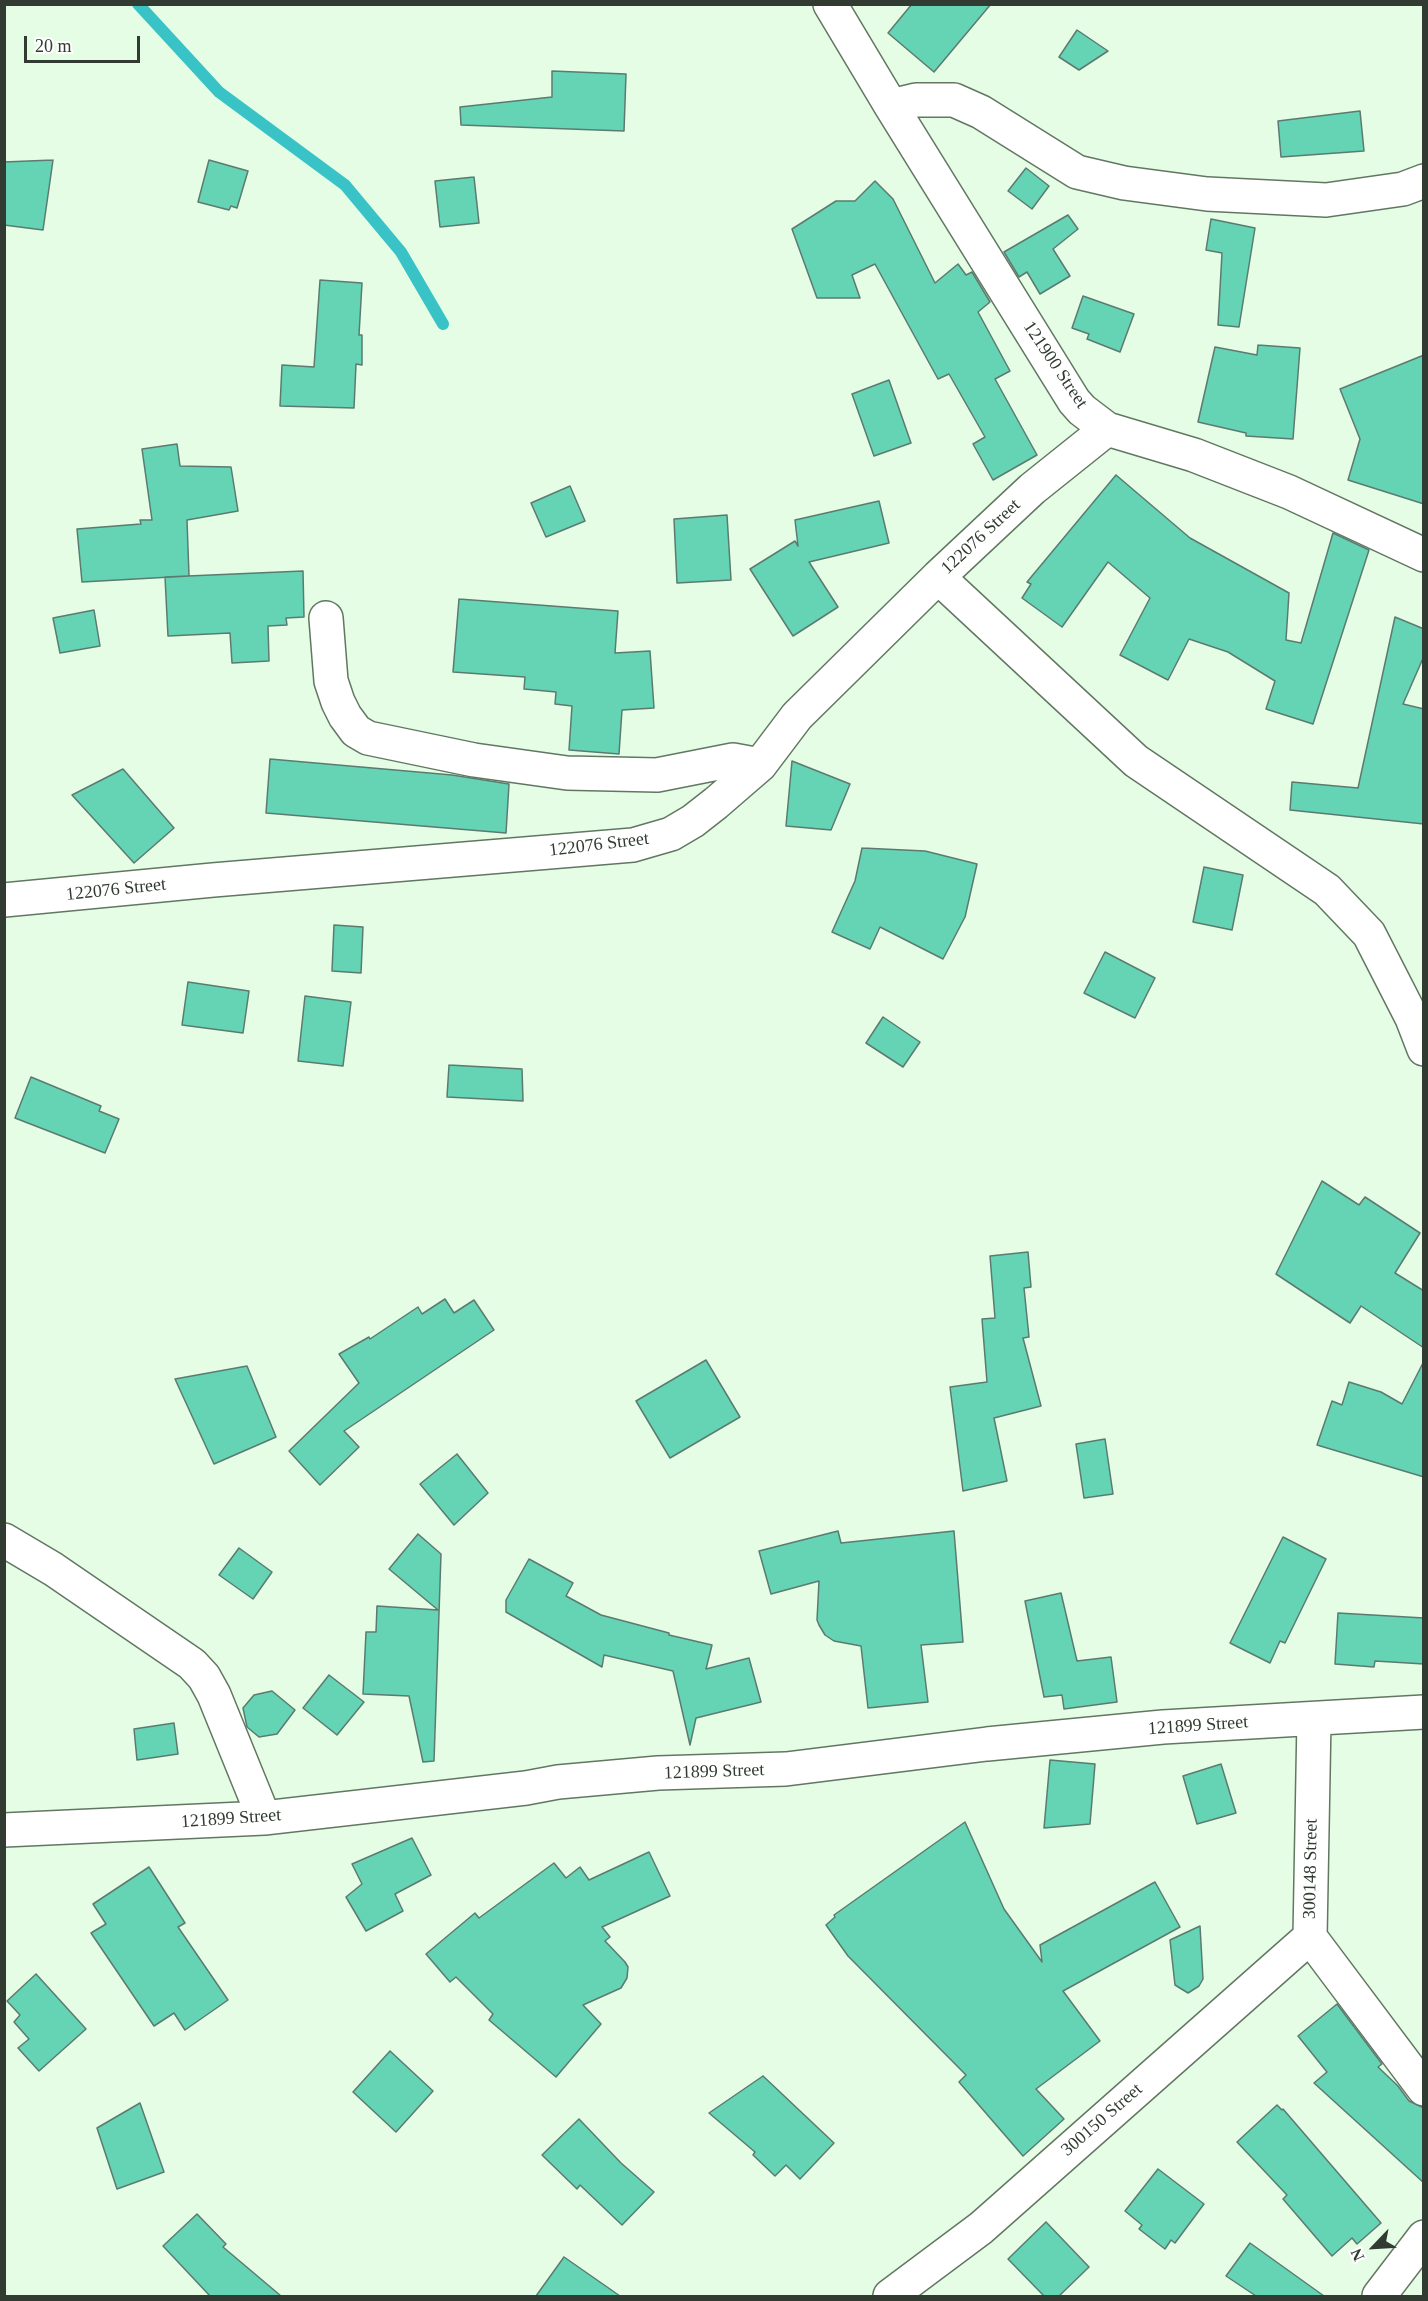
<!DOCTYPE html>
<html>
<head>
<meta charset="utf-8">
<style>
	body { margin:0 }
	#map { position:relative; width:1428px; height:2301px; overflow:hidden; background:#e4fde4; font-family:"Times New Roman",serif }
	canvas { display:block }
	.frame { position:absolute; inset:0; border:6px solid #323b32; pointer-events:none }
	.north { position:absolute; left:1344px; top:2217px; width:60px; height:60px; -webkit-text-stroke:4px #fff; paint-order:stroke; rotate:245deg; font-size:16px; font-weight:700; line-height:24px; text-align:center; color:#323b32 }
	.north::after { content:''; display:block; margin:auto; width:21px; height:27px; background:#323b32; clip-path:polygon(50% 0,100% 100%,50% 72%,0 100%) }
	.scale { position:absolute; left:24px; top:36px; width:116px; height:27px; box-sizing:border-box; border:3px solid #323b32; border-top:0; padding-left:8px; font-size:18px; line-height:21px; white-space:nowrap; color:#323b32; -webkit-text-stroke:4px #fff; paint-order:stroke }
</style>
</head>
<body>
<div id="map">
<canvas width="1428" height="2301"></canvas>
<div class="frame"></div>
<div class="north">N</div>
<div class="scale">20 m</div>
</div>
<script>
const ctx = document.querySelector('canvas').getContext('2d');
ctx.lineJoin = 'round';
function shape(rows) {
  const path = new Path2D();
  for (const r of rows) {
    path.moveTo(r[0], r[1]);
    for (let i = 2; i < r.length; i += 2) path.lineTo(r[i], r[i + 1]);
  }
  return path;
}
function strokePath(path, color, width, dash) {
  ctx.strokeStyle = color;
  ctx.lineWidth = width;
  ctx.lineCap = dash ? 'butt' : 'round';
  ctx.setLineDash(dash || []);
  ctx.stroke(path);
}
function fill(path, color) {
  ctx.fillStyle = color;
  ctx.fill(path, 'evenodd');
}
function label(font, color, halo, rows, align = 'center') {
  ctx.font = font + ' "Times New Roman",serif';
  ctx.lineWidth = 5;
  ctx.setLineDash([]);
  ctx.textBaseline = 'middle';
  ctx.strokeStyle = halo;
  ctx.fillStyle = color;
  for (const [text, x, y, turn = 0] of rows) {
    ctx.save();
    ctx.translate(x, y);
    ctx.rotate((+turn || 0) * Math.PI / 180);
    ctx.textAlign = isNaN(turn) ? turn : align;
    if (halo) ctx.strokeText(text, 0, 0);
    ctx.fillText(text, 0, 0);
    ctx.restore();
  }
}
strokePath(shape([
	[138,4,219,92,345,185,401,252,443,324]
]), '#3ac3c7', 12);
const building = shape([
	[912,4,991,4,934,72,888,33,912,4],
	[1077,30,1108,51,1079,70,1059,57,1077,30],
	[552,71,626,74,624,131,461,125,460,107,552,97,552,71],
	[1360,111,1364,151,1281,157,1278,121,1360,111],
	[53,160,43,230,4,225,4,162,53,160],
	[209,160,248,171,237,208,231,206,229,210,198,202,209,160],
	[1026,168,1049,186,1032,209,1008,191,1026,168],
	[474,177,479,223,440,227,435,181,474,177],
	[875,181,893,199,935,283,958,264,966,275,972,272,990,302,978,312,1010,371,995,379,1037,455,993,480,973,444,985,437,949,374,938,379,875,264,852,275,860,298,817,298,792,229,836,201,855,201,875,181],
	[1068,215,1078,229,1053,249,1070,276,1040,294,1027,272,1019,277,1004,252,1068,215],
	[1211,219,1255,228,1239,327,1218,325,1222,253,1206,250,1211,219],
	[320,280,362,283,359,335,362,335,362,365,356,364,354,408,280,406,282,365,314,367,320,280],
	[1083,296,1134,314,1120,352,1087,339,1089,334,1072,328,1083,296],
	[1258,345,1300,348,1293,439,1246,436,1246,433,1198,422,1215,347,1257,355,1258,345],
	[1424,355,1424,504,1348,480,1360,439,1340,389,1424,355],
	[889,380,911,443,874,456,852,394,889,380],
	[177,444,180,466,231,467,238,511,187,520,189,576,82,582,77,529,141,524,140,520,152,520,142,449,177,444],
	[1116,475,1190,538,1289,593,1286,640,1301,643,1333,533,1369,550,1313,724,1266,709,1275,681,1228,652,1189,639,1168,680,1120,655,1150,598,1108,562,1062,627,1022,598,1031,584,1027,582,1116,475],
	[570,486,585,521,546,537,531,503,570,486],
	[879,501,889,543,809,562,838,607,793,636,750,569,795,541,798,546,795,520,879,501],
	[727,515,731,580,677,583,674,519,727,515],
	[303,571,304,617,286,618,287,625,268,626,269,661,232,663,230,633,168,636,165,577,303,571],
	[459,599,618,611,615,653,650,651,654,708,622,710,619,754,569,750,572,706,555,704,556,692,524,689,525,677,453,672,459,599],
	[94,610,100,646,60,653,53,618,94,610],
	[1395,617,1424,629,1424,656,1403,704,1424,709,1424,824,1290,810,1292,782,1358,788,1395,617],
	[270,759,452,775,509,784,506,833,266,813,270,759],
	[792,761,850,784,831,830,786,826,792,761],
	[123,769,174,828,134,863,72,795,123,769],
	[862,848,925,851,977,864,965,917,943,959,880,927,870,949,832,932,855,881,862,848],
	[1204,867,1243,875,1232,930,1193,922,1204,867],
	[334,925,363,927,361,973,332,971,334,925],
	[1105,952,1155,978,1135,1018,1084,993,1105,952],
	[188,982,249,991,243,1033,182,1025,188,982],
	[305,996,351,1002,343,1066,298,1061,305,996],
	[883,1017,920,1042,903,1067,866,1043,883,1017],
	[449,1065,522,1069,523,1101,447,1097,449,1065],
	[31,1077,101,1106,99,1111,119,1119,105,1153,15,1118,31,1077],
	[1322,1181,1359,1205,1365,1197,1420,1233,1395,1273,1424,1291,1424,1348,1361,1306,1350,1323,1276,1274,1322,1181],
	[1028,1252,1031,1287,1024,1288,1029,1337,1023,1338,1041,1406,994,1418,1007,1481,963,1491,950,1387,987,1382,982,1319,995,1318,990,1256,1028,1252],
	[445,1299,454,1313,474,1300,494,1330,344,1431,359,1447,320,1485,289,1451,359,1383,339,1354,369,1337,370,1339,418,1307,422,1314,445,1299],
	[706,1360,740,1417,670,1458,636,1401,706,1360],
	[1424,1361,1424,1477,1317,1445,1332,1401,1342,1405,1349,1382,1381,1392,1402,1404,1424,1361],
	[247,1366,276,1437,214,1464,175,1379,247,1366],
	[1105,1439,1113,1494,1084,1498,1076,1444,1105,1439],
	[457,1454,488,1493,454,1525,420,1484,457,1454],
	[838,1531,841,1543,954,1531,963,1642,921,1645,928,1702,868,1708,861,1646,834,1641,825,1635,819,1625,817,1620,819,1581,771,1594,759,1551,838,1531],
	[418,1534,441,1554,434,1761,423,1762,409,1696,363,1694,366,1632,376,1632,377,1606,438,1610,389,1569,418,1534],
	[1283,1537,1326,1559,1285,1643,1280,1641,1270,1663,1230,1643,1283,1537],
	[239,1548,272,1572,253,1599,219,1575,239,1548],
	[529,1559,573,1583,566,1596,601,1615,669,1633,669,1635,712,1645,706,1669,749,1658,761,1702,696,1718,690,1745,673,1671,604,1655,602,1667,506,1612,506,1600,529,1559],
	[1061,1593,1077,1661,1111,1657,1117,1702,1064,1709,1062,1695,1044,1697,1025,1601,1061,1593],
	[1338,1613,1424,1618,1424,1664,1375,1661,1374,1667,1335,1664,1338,1613],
	[329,1675,364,1702,337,1735,303,1708,329,1675],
	[272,1691,295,1710,277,1734,259,1737,247,1727,243,1708,254,1695,272,1691],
	[174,1723,178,1754,137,1760,134,1729,174,1723],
	[1050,1760,1095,1764,1090,1824,1044,1828,1050,1760],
	[1221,1764,1236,1813,1197,1824,1183,1776,1221,1764],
	[965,1822,1004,1909,1042,1962,1040,1945,1155,1882,1180,1927,1063,1991,1100,2041,1036,2089,1064,2119,1023,2156,959,2082,966,2075,848,1956,826,1925,835,1917,834,1915,965,1822],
	[412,1838,431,1875,395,1894,403,1911,366,1931,346,1897,362,1884,352,1864,412,1838],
	[649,1852,670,1896,602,1927,610,1937,605,1941,625,1962,628,1967,627,1978,621,1988,583,2005,601,2024,556,2077,489,2020,493,2014,456,1977,450,1982,426,1954,475,1913,479,1918,554,1863,566,1878,580,1867,589,1880,649,1852],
	[149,1867,185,1923,178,1927,228,2000,185,2030,174,2013,154,2026,91,1933,106,1924,93,1904,149,1867],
	[1200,1926,1203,1979,1199,1986,1188,1993,1175,1985,1170,1940,1200,1926],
	[36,1974,86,2029,39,2071,18,2048,29,2039,14,2022,20,2015,7,2001,36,1974],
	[1337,2004,1382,2064,1378,2067,1398,2086,1409,2101,1424,2108,1424,2183,1314,2083,1327,2072,1298,2036,1337,2004],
	[390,2051,433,2091,396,2132,353,2092,390,2051],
	[763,2076,834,2143,800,2179,786,2165,775,2176,753,2155,755,2152,709,2113,763,2076],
	[140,2103,164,2172,117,2189,97,2128,140,2103],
	[1277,2105,1282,2110,1283,2109,1381,2223,1357,2244,1352,2238,1332,2256,1283,2199,1287,2195,1237,2142,1277,2105],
	[579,2119,621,2163,654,2192,622,2225,580,2185,577,2189,542,2155,579,2119],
	[1158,2169,1204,2204,1175,2243,1171,2240,1165,2249,1139,2229,1142,2225,1125,2211,1158,2169],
	[197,2214,226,2244,223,2247,281,2296,210,2296,163,2246,197,2214],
	[1046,2222,1089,2267,1059,2296,1044,2296,1008,2259,1046,2222],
	[1250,2243,1324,2296,1256,2296,1226,2276,1250,2243],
	[564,2257,620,2296,536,2296,564,2257]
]);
fill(building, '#65d4b4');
strokePath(building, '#5b7b70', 1.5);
const street = shape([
	[830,4,891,106,1074,401,1082,410,1107,429,1194,455,1289,492,1424,555],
	[891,106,916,100,954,100,981,112,1077,172,1124,183,1207,194,1326,200,1403,189,1424,181],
	[938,577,1136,761,1327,890,1369,934,1412,1018,1424,1049],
	[326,618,331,681,338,702,345,716,356,731,368,738,474,760,567,773,657,775,733,760,760,765],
	[4,900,213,880,633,845,671,834,693,821,716,803,760,765,797,716,938,577,1032,489,1107,429],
	[4,1540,53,1569,192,1664,204,1677,214,1695,264,1818],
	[1314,1719,1310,1937,1424,2089],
	[4,1830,264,1818,526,1788,558,1782,658,1773,786,1769,987,1744,1163,1727,1424,1712],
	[890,2296,981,2228,1310,1937],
	[1379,2296,1424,2237]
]);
strokePath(street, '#627762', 36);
strokePath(street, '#fff', 33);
label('18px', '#323b32', '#fff', [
	["121900 Street",1055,365,56],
	["122076 Street",981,537,-43],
	["122076 Street",599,845,-7],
	["122076 Street",116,890,-6],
	["121899 Street",1198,1726,-4],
	["121899 Street",714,1772,-2],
	["121899 Street",231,1819,-4],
	["300148 Street",1311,1869,-89],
	["300150 Street",1102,2120,-41]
]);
</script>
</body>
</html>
